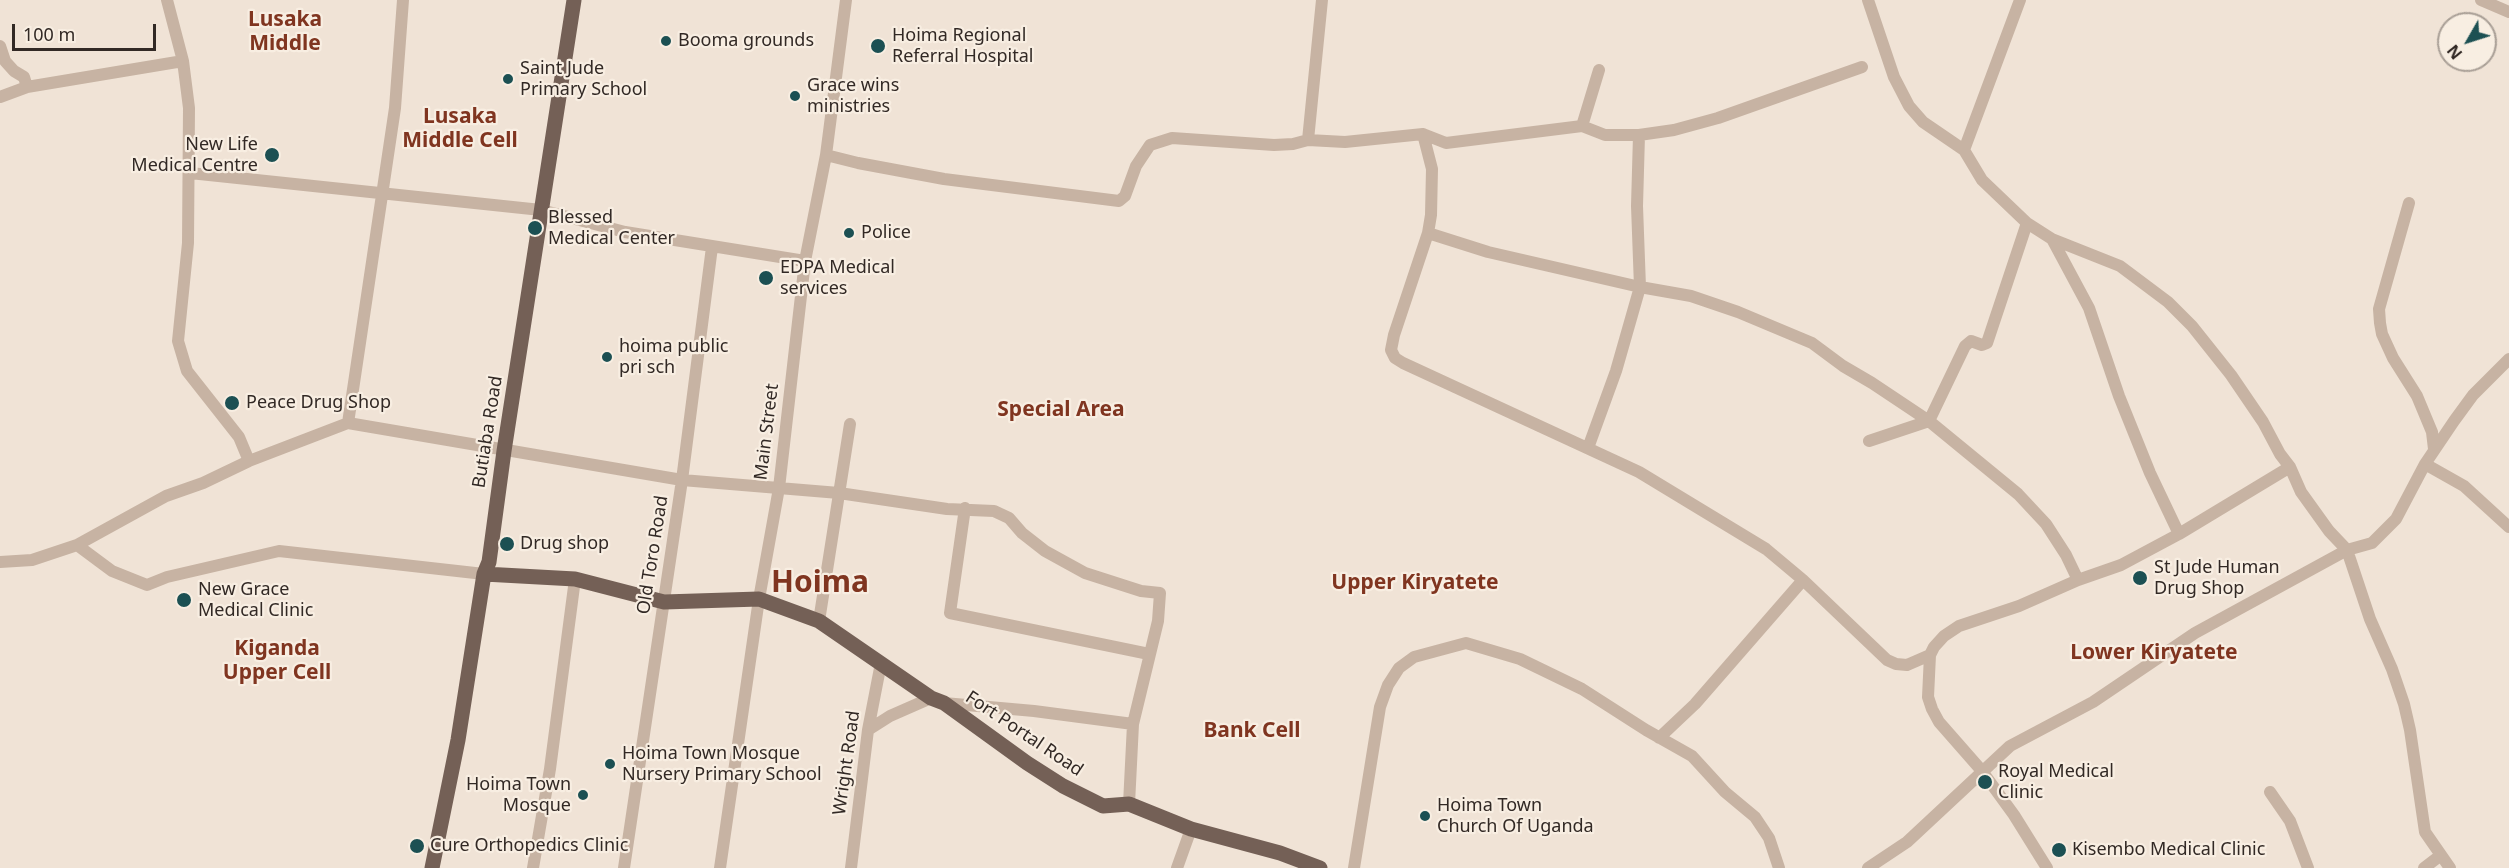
<!DOCTYPE html>
<html>
<head>
<meta charset="utf-8">
<style>
	body { margin:0 }
	#map { position:relative; width:2509px; height:868px; overflow:hidden; background:#f0e3d6; font-family:"Noto Sans",sans-serif }
	canvas { display:block }
	.north { position:absolute; left:2437px; top:12px; width:60px; height:60px; box-sizing:border-box; background:#f8eee2; border:2px solid #a99f96; border-radius:50%; rotate:231deg; font-size:16px; font-weight:700; line-height:24px; text-align:center; color:#322925 }
	.north::after { content:''; display:block; margin:auto; width:21px; height:27px; background:#1c5053; clip-path:polygon(50% 0,100% 100%,50% 72%,0 100%) }
	.scale { position:absolute; left:12px; top:24px; width:144px; height:27px; box-sizing:border-box; border:3px solid #322925; border-top:0; padding-left:8px; font-size:18px; line-height:21px; white-space:nowrap; color:#322925; -webkit-text-stroke:4px #f8eee2; paint-order:stroke }
</style>
</head>
<body>
<div id="map">
<canvas width="2509" height="868"></canvas>
<div class="north">N</div>
<div class="scale">100 m</div>
</div>
<script>
const ctx = document.querySelector('canvas').getContext('2d');
ctx.lineJoin = 'round';
function shape(rows) {
  const path = new Path2D();
  for (const r of rows) {
    path.moveTo(r[0], r[1]);
    for (let i = 2; i < r.length; i += 2) path.lineTo(r[i], r[i + 1]);
  }
  return path;
}
function strokePath(path, color, width, dash) {
  ctx.strokeStyle = color;
  ctx.lineWidth = width;
  ctx.lineCap = dash ? 'butt' : 'round';
  ctx.setLineDash(dash || []);
  ctx.stroke(path);
}
function label(font, color, halo, rows, align = 'center') {
  ctx.font = font + ' "Noto Sans",sans-serif';
  ctx.lineWidth = 4.5;
  ctx.setLineDash([]);
  ctx.textBaseline = 'middle';
  ctx.strokeStyle = halo;
  ctx.fillStyle = color;
  for (const [text, x, y, turn = 0] of rows) {
    ctx.save();
    ctx.translate(x, y);
    ctx.rotate((+turn || 0) * Math.PI / 180);
    ctx.textAlign = isNaN(turn) ? turn : align;
    if (halo) ctx.strokeText(text, 0, 0);
    ctx.fillText(text, 0, 0);
    ctx.restore();
  }
}
strokePath(shape([
	[167,0,183,61,189,108,188,243,178,341,187,371,239,437,249,461],
	[1868,0,1894,77,1909,106,1923,122,1964,150,1982,180,2027,223,2052,239,2120,266,2168,302,2192,326,2231,375,2263,422,2280,454,2290,467,2301,492,2329,531,2347,550,2370,619,2392,669,2404,704,2410,730,2425,832,2450,868],
	[2481,0,2509,12],
	[0,46,5,61,14,71,24,77,27,87],
	[0,97,27,87,183,61],
	[1582,126,1599,70],
	[1423,134,1432,169,1431,215,1428,233,1394,335,1391,350,1395,358,1403,363,1639,472,1766,549,1803,580,1887,660,1896,664,1907,665,1930,655],
	[1308,140,1322,0],
	[1964,150,2020,0],
	[826,155,858,163,944,179,1119,201,1125,196,1136,166,1150,145,1172,138,1274,145,1293,144,1308,140,1345,142,1423,134,1446,143,1582,126,1605,135,1639,135,1674,130,1718,118,1862,67],
	[190,173,541,210,625,232,805,261],
	[2409,203,2379,309,2380,323,2382,334,2393,358,2417,396,2432,432,2434,449],
	[1428,233,1488,252,1640,287,1691,296,1738,312,1812,343,1843,366,1872,383,1929,421,2018,494,2046,524,2066,555,2078,580],
	[2052,239,2089,308,2119,396,2150,473,2179,534],
	[348,423,395,108,403,0],
	[1869,441,1929,421,1965,346,1971,341,1982,345,1987,343,2027,223],
	[1588,448,1616,371,1640,287,1637,206,1639,135],
	[2425,464,2464,486,2509,527],
	[965,508,950,613,1149,654],
	[77,545,166,496,203,483,249,461,348,423,682,480,839,493,947,509,994,511,1009,518,1022,533,1045,551,1085,573,1141,591,1160,593,1158,621,1133,724,1129,804],
	[0,562,32,560,77,545,112,571,147,585,167,577,279,551,484,574],
	[819,621,850,424],
	[944,703,1034,711,1133,724],
	[868,730,890,716,931,698],
	[1659,738,1695,704,1803,580],
	[2270,792,2290,821,2308,868],
	[533,868,550,769,575,579],
	[624,868,682,480,712,247],
	[720,868,759,599,779,488,805,261,826,155,846,0],
	[851,868,868,730,881,663],
	[1177,868,1191,829],
	[1354,868,1380,707,1388,685,1399,668,1414,657,1466,643,1520,659,1582,689,1646,730,1692,756,1725,792,1755,817,1769,838,1779,868],
	[1868,868,1907,842,2010,746,2093,702,2195,633,2347,550,2372,543,2396,519,2425,464,2454,421,2473,395,2509,359],
	[2047,868,2014,815,1982,771,1939,722,1932,709,1928,697,1930,655,1934,647,1944,636,1959,626,2019,606,2078,580,2121,565,2179,534,2290,467],
	[2424,868,2441,855]
]), '#c7b3a3', 12);
strokePath(shape([
	[484,574,575,579,664,602,759,599,819,621,931,698,944,703,1027,763,1063,786,1103,806,1129,804,1191,829,1280,853,1320,868],
	[432,868,458,740,484,574,489,562,504,451,574,0]
]), '#746056', 15);
for (const [x, y, r, color] of [
	[666,41,6,"#1c5053"],
	[878,46,8,"#1c5053"],
	[508,79,6,"#1c5053"],
	[795,96,6,"#1c5053"],
	[272,155,8,"#1c5053"],
	[535,228,8,"#1c5053"],
	[849,233,6,"#1c5053"],
	[766,278,8,"#1c5053"],
	[607,357,6,"#1c5053"],
	[232,403,8,"#1c5053"],
	[507,544,8,"#1c5053"],
	[2140,578,8,"#1c5053"],
	[184,600,8,"#1c5053"],
	[610,764,6,"#1c5053"],
	[1985,782,8,"#1c5053"],
	[583,795,6,"#1c5053"],
	[1425,816,6,"#1c5053"],
	[417,846,8,"#1c5053"],
	[2059,850,8,"#1c5053"]
]) {
  const dot = new Path2D();
  dot.arc(x, y, r, 0, 2 * Math.PI);
  ctx.fillStyle = color;
  ctx.fill(dot);
  strokePath(dot, '#f8eee2', 2);
}
label('18px', '#322925', '#f8eee2', [
	["Hoima Regional",892,36],
	["Referral Hospital",892,57],
	["Booma grounds",678,41],
	["Saint Jude",520,69],
	["Primary School",520,90],
	["Grace wins",807,86],
	["ministries",807,107],
	["New Life",258,145,"right"],
	["Medical Centre",258,166,"right"],
	["Blessed",548,218],
	["Medical Center",548,239],
	["Police",861,233],
	["EDPA Medical",780,268],
	["services",780,289],
	["hoima public",619,347],
	["pri sch",619,368],
	["Peace Drug Shop",246,403],
	["Drug shop",520,544],
	["St Jude Human",2154,568],
	["Drug Shop",2154,589],
	["New Grace",198,590],
	["Medical Clinic",198,611],
	["Hoima Town Mosque",622,754],
	["Nursery Primary School",622,775],
	["Royal Medical",1998,772],
	["Clinic",1998,793],
	["Hoima Town",571,785,"right"],
	["Mosque",571,806,"right"],
	["Hoima Town",1437,806],
	["Church Of Uganda",1437,827],
	["Cure Orthopedics Clinic",430,846],
	["Kisembo Medical Clinic",2072,850]
], 'left');
label('18px', '#322925', '#f8eee2', [
	["Butiaba Road",488,432,-81],
	["Main Street",767,432,-83],
	["Old Toro Road",653,555,-81],
	["Fort Portal Road",1024,734,34],
	["Wright Road",847,763,-82]
]);
label('bold 21px', '#803520', '#f8eee2', [
	["Lusaka",285,20],
	["Middle",285,44],
	["Lusaka",460,117],
	["Middle Cell",460,141],
	["Special Area",1061,410],
	["Upper Kiryatete",1415,583],
	["Kiganda",277,649],
	["Upper Cell",277,673],
	["Lower Kiryatete",2154,653],
	["Bank Cell",1252,731]
]);
label('bold 30px', '#803520', '#f8eee2', [
	["Hoima",820,583]
]);
</script>
</body>
</html>
